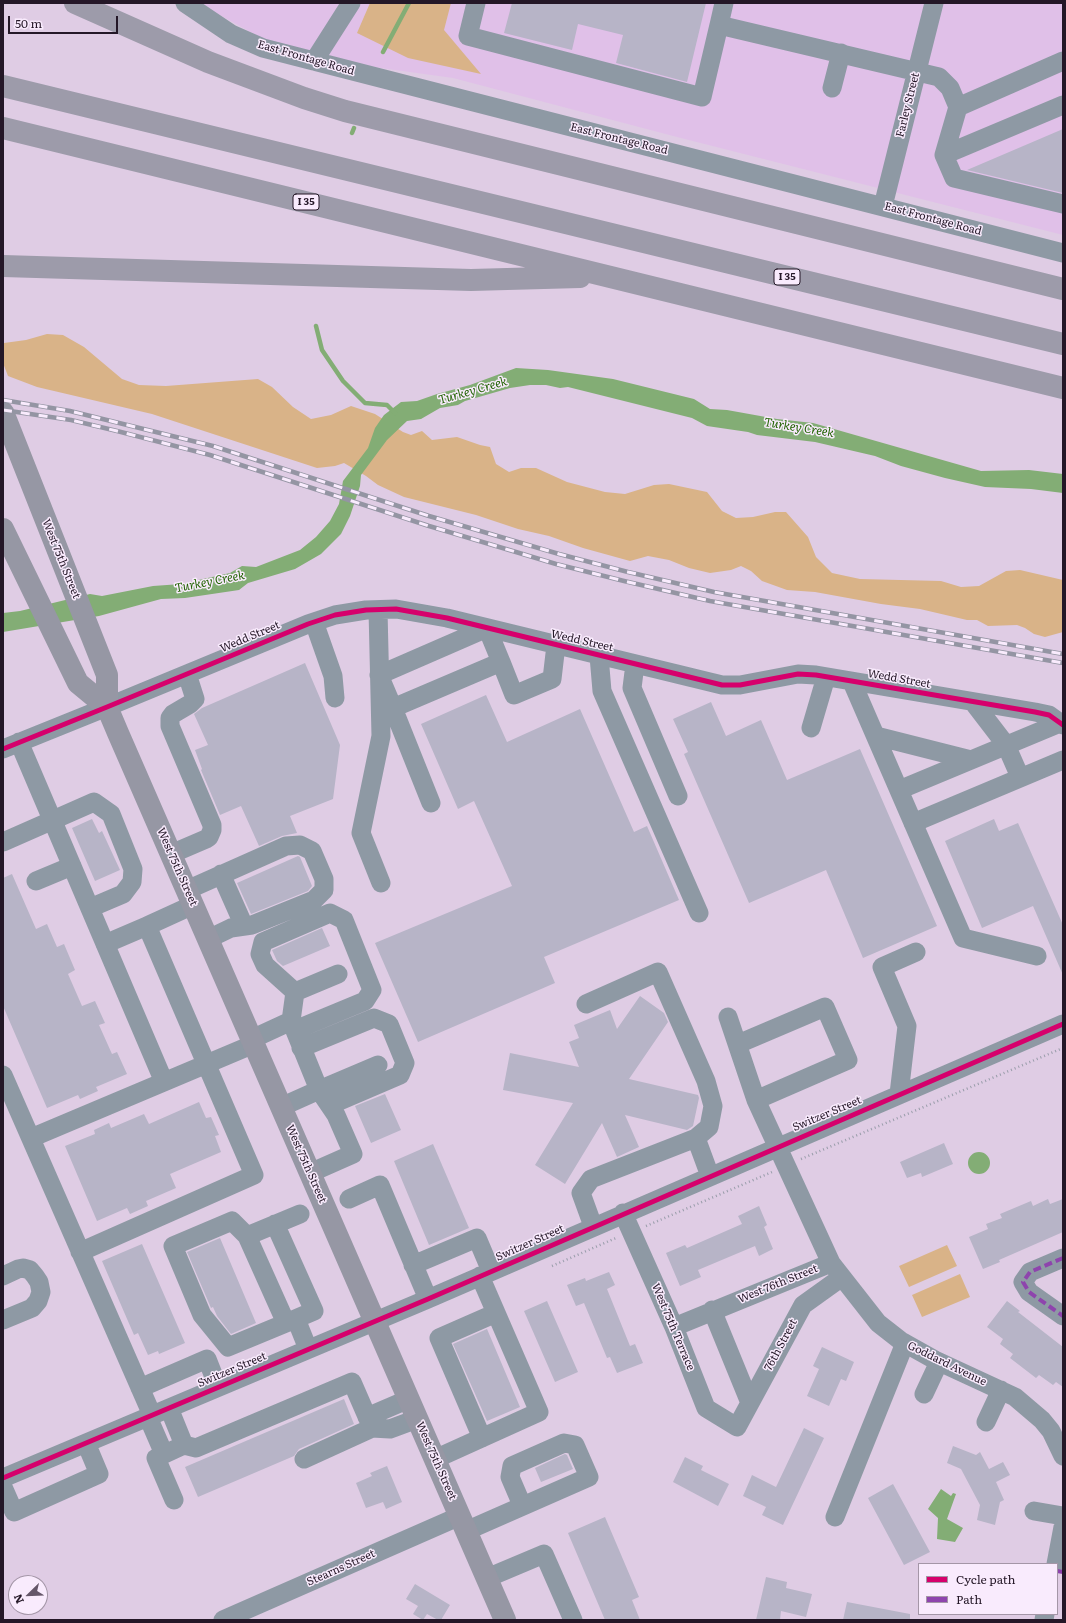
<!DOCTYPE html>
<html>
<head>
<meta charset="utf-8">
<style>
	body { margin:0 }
	#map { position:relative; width:1066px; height:1623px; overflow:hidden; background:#dfcce4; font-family:Literata,serif }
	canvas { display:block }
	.frame { position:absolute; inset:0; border:4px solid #241727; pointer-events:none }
	.legend { position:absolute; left:918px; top:1563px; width:140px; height:52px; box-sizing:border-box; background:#f9ebfd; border:1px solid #a496a7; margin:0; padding:5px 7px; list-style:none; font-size:12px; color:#241727 }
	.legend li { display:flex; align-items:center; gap:8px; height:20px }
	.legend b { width:20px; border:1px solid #a496a7 }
	.north { position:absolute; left:8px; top:1575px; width:40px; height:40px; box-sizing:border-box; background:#f9ebfd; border:1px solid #a496a7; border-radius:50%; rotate:247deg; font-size:11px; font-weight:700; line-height:16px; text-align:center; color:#241727 }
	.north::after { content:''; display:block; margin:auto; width:14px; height:18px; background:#655669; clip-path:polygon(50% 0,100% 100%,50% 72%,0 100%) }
	.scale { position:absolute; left:8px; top:16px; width:110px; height:18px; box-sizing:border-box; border:2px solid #241727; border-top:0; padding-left:5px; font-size:12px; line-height:14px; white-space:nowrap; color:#241727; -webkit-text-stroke:3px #f9ebfd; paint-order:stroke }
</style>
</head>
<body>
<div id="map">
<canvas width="1066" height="1623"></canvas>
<div class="frame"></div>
<ul class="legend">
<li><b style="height:5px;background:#d6006c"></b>Cycle path</li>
<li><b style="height:5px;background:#8e44ad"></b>Path</li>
</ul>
<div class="north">N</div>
<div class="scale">50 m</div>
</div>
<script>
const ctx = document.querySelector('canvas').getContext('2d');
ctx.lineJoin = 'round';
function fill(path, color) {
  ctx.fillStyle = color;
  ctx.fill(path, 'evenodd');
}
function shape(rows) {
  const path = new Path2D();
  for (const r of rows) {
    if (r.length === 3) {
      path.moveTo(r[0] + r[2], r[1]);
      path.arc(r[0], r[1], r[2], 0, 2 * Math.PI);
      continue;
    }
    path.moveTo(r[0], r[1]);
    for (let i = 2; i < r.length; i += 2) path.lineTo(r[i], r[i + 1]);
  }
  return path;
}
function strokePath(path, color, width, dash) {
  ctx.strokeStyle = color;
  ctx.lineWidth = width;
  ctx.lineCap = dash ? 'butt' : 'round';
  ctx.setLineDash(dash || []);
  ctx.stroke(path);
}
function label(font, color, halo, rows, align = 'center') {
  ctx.font = font + ' Literata,serif';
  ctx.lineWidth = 3;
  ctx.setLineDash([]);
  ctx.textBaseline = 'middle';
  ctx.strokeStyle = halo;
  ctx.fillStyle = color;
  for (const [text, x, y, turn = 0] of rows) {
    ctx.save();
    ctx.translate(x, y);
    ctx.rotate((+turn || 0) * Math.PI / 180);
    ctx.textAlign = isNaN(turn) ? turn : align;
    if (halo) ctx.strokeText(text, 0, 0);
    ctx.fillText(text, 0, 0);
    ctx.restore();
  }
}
fill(shape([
	[198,3,1063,3,1063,235,677,137,453,78,294,56]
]), '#e0c0e8');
fill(shape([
	[370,3,451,3,444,30,481,74,408,58,357,33],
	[47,334,63,335,84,347,122,379,139,385,166,386,258,379,272,387,293,407,311,419,331,415,351,406,375,414,403,432,411,435,422,431,432,440,457,437,480,445,490,447,496,464,509,472,521,468,536,468,567,482,605,492,625,494,654,485,669,484,707,492,722,511,736,518,753,517,775,512,786,512,808,537,816,557,832,573,860,579,941,581,961,587,979,586,1006,571,1020,570,1063,580,1063,632,1045,637,1034,634,1025,628,1017,625,988,626,977,620,967,620,920,609,881,604,815,592,787,590,762,581,751,571,741,566,731,570,710,573,689,568,669,560,648,556,630,561,583,548,549,536,518,529,476,515,404,497,378,485,366,476,344,463,335,466,317,468,152,414,37,387,8,376,3,363,4,343,26,340],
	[947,1245,957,1266,909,1287,899,1266],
	[960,1274,970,1297,922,1317,912,1295]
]), '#d9b388');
fill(shape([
	[516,368,548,370,613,379,694,399,710,409,727,410,777,419,813,423,981,471,1029,470,1063,474,1063,493,1031,489,985,487,945,478,901,466,875,456,815,442,757,435,748,432,707,426,692,418,568,387,560,388,546,385,530,385,510,388,465,401,458,405,440,408,421,419,407,421,387,440,361,475,360,486,350,516,341,534,321,554,295,569,248,583,239,590,185,598,161,599,99,616,3,632,3,613,20,611,90,594,102,596,153,586,181,584,230,573,242,566,256,567,300,550,316,537,330,521,339,504,343,481,368,448,375,428,384,415,401,402,417,401,437,394,470,385],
	[979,1163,11],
	[941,1489,951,1496,953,1493,956,1494,947,1519,963,1528,955,1542,937,1539,938,1518,928,1509]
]), '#83ad75');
strokePath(shape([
	[383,52,409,3],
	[352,133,354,128],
	[316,326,322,350,343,381,365,403,387,405,395,413]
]), '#83ad75', 4.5);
fill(shape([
	[512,3,706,3,687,82,616,63,623,35,578,24,572,50,504,33],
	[1063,129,1063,193,967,170],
	[305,663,340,745,333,799,290,816,297,833,282,836,259,846,241,806,220,815,201,770,202,769,195,750,208,745,194,714,202,708],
	[486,695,507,742,580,709,634,832,647,826,679,900,544,957,555,983,418,1042,375,943,512,886,474,801,458,809,421,724],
	[711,702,726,736,761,720,787,780,860,749,937,926,863,958,826,870,749,903,684,754,688,752,673,719],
	[92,819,99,833,102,831,120,870,95,881,72,828],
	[994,819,999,831,1018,823,1063,925,1063,975,1033,906,982,928,945,841],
	[298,856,300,857,312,886,308,891,251,914,237,883],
	[12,874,36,929,47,924,57,947,64,944,75,970,68,974,82,1006,95,1001,105,1023,99,1025,112,1054,117,1052,127,1074,96,1087,98,1091,80,1099,78,1095,47,1108,3,1006,3,878],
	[322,928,330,946,283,966,277,961,272,950],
	[640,996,664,1013,668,1022,629,1079,698,1095,699,1098,693,1126,687,1130,625,1115,639,1147,617,1157,602,1123,565,1184,535,1165,573,1103,503,1090,510,1053,579,1067,569,1042,579,1038,574,1025,610,1010,617,1029],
	[385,1094,401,1130,371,1143,355,1106],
	[199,1102,206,1118,211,1117,219,1135,215,1136,221,1152,170,1174,176,1188,146,1201,148,1206,130,1214,127,1208,97,1221,65,1146,95,1134,94,1130,109,1123,111,1128,144,1114,149,1124],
	[944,1143,953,1164,922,1177,921,1173,907,1178,900,1162],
	[433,1144,469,1228,429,1245,394,1161],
	[1048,1199,1050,1204,1063,1199,1063,1232,999,1260,1000,1262,983,1269,969,1237,988,1229,986,1224,1002,1218,1000,1214,1031,1201,1033,1206],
	[759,1206,767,1225,764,1227,773,1249,759,1256,755,1246,698,1270,701,1277,680,1286,666,1253,685,1245,687,1248,742,1224,738,1216],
	[220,1238,256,1323,231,1334,217,1316,213,1307,211,1308,187,1252],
	[142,1244,185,1343,159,1354,158,1351,148,1355,138,1333,134,1335,102,1261],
	[609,1272,615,1285,607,1289,630,1346,635,1344,643,1363,617,1373,610,1357,607,1358,584,1303,576,1306,567,1285,585,1278,586,1281],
	[547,1301,578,1372,555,1382,524,1311],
	[1007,1301,1020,1311,1018,1312,1063,1347,1063,1387,1056,1382,1053,1385,1039,1375,1036,1378,1010,1358,1013,1354,1000,1344,1003,1339,987,1327],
	[487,1329,520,1407,487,1421,453,1344],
	[822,1347,854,1362,846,1381,841,1379,829,1406,807,1396,819,1369,813,1366],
	[344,1399,354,1424,299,1449,294,1456,198,1497,185,1467],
	[804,1428,824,1438,783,1525,762,1515,766,1507,743,1496,752,1475,776,1487],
	[953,1446,976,1455,980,1452,989,1469,1003,1462,1010,1475,996,1482,1004,1500,1000,1502,995,1525,977,1520,980,1505,961,1469,947,1463],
	[565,1454,567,1455,573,1469,541,1482,535,1468],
	[685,1457,703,1466,701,1470,729,1484,718,1506,673,1482],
	[387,1466,402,1502,386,1509,383,1502,366,1508,356,1483,372,1476,370,1473],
	[893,1484,930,1552,904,1565,868,1498],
	[605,1517,639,1597,632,1600,640,1620,605,1620,568,1533],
	[766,1577,787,1582,786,1588,812,1594,806,1617,781,1611,780,1620,756,1620],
	[415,1584,450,1605,441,1620,438,1620,427,1614,423,1620,413,1614,418,1606,406,1599],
	[847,1602,910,1614,910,1620,843,1620]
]), '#b7b4c7');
strokePath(shape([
	[801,1159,1063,1048],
	[646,1226,772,1172],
	[552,1266,616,1238]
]), '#999daa', 2.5, [1, 3]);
strokePath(shape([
	[185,3,231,34,263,48,1063,253],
	[476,3,468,36,702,97,719,25],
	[724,3,719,25,939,77,950,88,958,107],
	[314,61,351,3],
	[832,88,841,53],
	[1063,105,944,155,954,178,1063,204],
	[944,155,958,107,1063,61],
	[883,206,934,3],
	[378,610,381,736,361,833,381,883],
	[314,622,333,676,335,698],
	[599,656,602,691,699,913],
	[501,662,514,695,552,679,556,645],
	[635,664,632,688,678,796],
	[852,682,963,938,1037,956],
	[973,702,1006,745,1020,777],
	[393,708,501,662,487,628,379,675,393,708,431,803],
	[811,728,826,677],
	[876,736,971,760],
	[19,742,164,1082],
	[3,749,107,707,308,624,335,615,366,610,396,609,447,618,722,685,740,685,798,674,816,675,1035,712,1049,715,1063,725],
	[899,790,1060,723],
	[913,823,1063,760],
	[3,842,94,802,111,814,133,869,132,882,123,894,90,908],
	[171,854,206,839,209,837,212,830,212,825,170,726,170,718,173,714,190,704,195,699,187,674],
	[221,874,244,926],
	[36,881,72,866],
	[187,890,286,846,300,845,312,851,324,879,324,890,314,900,252,925,231,928,208,939],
	[105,944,147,926],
	[586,1004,658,972,706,1081,713,1106,709,1127,696,1138],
	[728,1017,756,1100,831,1263,878,1323,901,1341,935,1360,1015,1397,1042,1420,1051,1431,1063,1456],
	[291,1021,295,992,338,974],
	[295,1030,365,1001,372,990,344,920,330,913,263,942,260,954,265,965,295,992],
	[252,1039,291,1021,319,1090,378,1065],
	[738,1044,825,1007,848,1060,756,1100],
	[301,1048,374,1018,389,1024,405,1063,400,1075,330,1105],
	[3,1075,152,1415],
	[899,1094,907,1026,882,967,916,952],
	[281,1107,319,1090,336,1115,353,1154,310,1173],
	[31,1138,254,1044],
	[349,1199,380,1185,428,1299],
	[623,1213,674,1327,706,1408,737,1427,803,1305,842,1277],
	[275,1224,314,1311,286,1323,247,1236,300,1214],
	[593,1226,581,1193,591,1179,696,1138,710,1176],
	[247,1236,232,1221,173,1246,202,1315,228,1347,286,1323],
	[80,1252,254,1175,147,926,193,905],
	[1063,1258,1030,1272,1023,1282,1029,1292,1063,1316],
	[413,1265,477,1238,491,1271],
	[3,1276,18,1269,23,1268,30,1270,35,1276,39,1282,41,1292,38,1301,32,1308,3,1320],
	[712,1310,750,1403],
	[296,1319,308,1349],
	[674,1327,831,1263],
	[140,1388,207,1359,218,1387],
	[924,1394,939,1362],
	[169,1408,184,1445],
	[148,1417,164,1454],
	[367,1417,409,1399],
	[986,1422,1001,1390],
	[482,1438,439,1338,496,1313],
	[304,1459,372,1428,390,1429,417,1419],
	[435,1459,539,1412,480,1276],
	[3,1478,428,1299,1063,1024],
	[3,1487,14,1512,99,1474,86,1443],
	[174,1500,156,1458,184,1445,196,1448,352,1382,372,1428],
	[1034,1511,1063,1516],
	[835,1517,905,1343],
	[466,1531,589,1477,575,1445,564,1443,512,1466,510,1477,522,1505],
	[1056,1564,1063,1527],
	[487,1578,544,1554,573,1620],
	[223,1620,460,1516],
	[1044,1620,1045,1614]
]), '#8e99a4', 19);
strokePath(shape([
	[3,412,107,675,107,707,118,733,505,1620],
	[3,529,78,683,107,707]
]), '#9697a4', 22);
strokePath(shape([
	[75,3,208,62,304,98,345,111,1063,289],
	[3,86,1063,344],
	[3,128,1063,388],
	[3,266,471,280,580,277]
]), '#9d9baa', 22);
const rail = shape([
	[3,400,70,411,213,446,429,516,559,554,628,572,714,592,1063,654],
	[3,410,71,420,117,431,210,455,429,526,556,564,624,581,710,601,1063,663]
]);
strokePath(rail, '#9495a3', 4.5);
strokePath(rail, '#f9ebfd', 3, [9]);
strokePath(shape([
	[1063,1258,1030,1272,1023,1282,1029,1292,1063,1316],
	[1057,1571,1063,1572]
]), '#8e44ad', 4, [8, 4]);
strokePath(shape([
	[3,749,107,707,308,624,335,615,366,610,396,609,447,618,722,685,740,685,798,674,816,675,1035,712,1049,715,1063,725],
	[3,1478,428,1299,1063,1024]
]), '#d6006c', 5);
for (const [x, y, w] of [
	[306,202,26],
	[787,277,26]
]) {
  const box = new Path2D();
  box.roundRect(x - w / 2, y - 8, w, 16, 3);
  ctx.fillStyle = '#f9ebfd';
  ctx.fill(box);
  strokePath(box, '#241727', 1);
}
label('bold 10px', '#241727', null, [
	["I 35",306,202],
	["I 35",787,277]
]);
label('11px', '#241727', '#f9ebfd', [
	["East Frontage Road",306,58,16],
	["Farley Street",908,105,-76],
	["East Frontage Road",619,139,14],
	["East Frontage Road",933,219,15],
	["West 75th Street",61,559,68],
	["Wedd Street",250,637,-23],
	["Wedd Street",582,641,13],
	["Wedd Street",899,679,10],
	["West 75th Street",177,867,66],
	["Switzer Street",827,1114,-23],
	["West 75th Street",306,1164,66],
	["Switzer Street",530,1243,-24],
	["West 76th Street",778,1284,-22],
	["West 75th Terrace",673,1327,67],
	["76th Street",781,1345,-62],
	["Goddard Avenue",947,1364,26],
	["Switzer Street",232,1370,-23],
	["West 75th Street",436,1461,66],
	["Stearns Street",341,1568,-24]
]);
label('italic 12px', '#206300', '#f9ebfd', [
	["Turkey Creek",473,391,-16],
	["Turkey Creek",799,428,9],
	["Turkey Creek",210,582,-11]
]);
</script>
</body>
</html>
